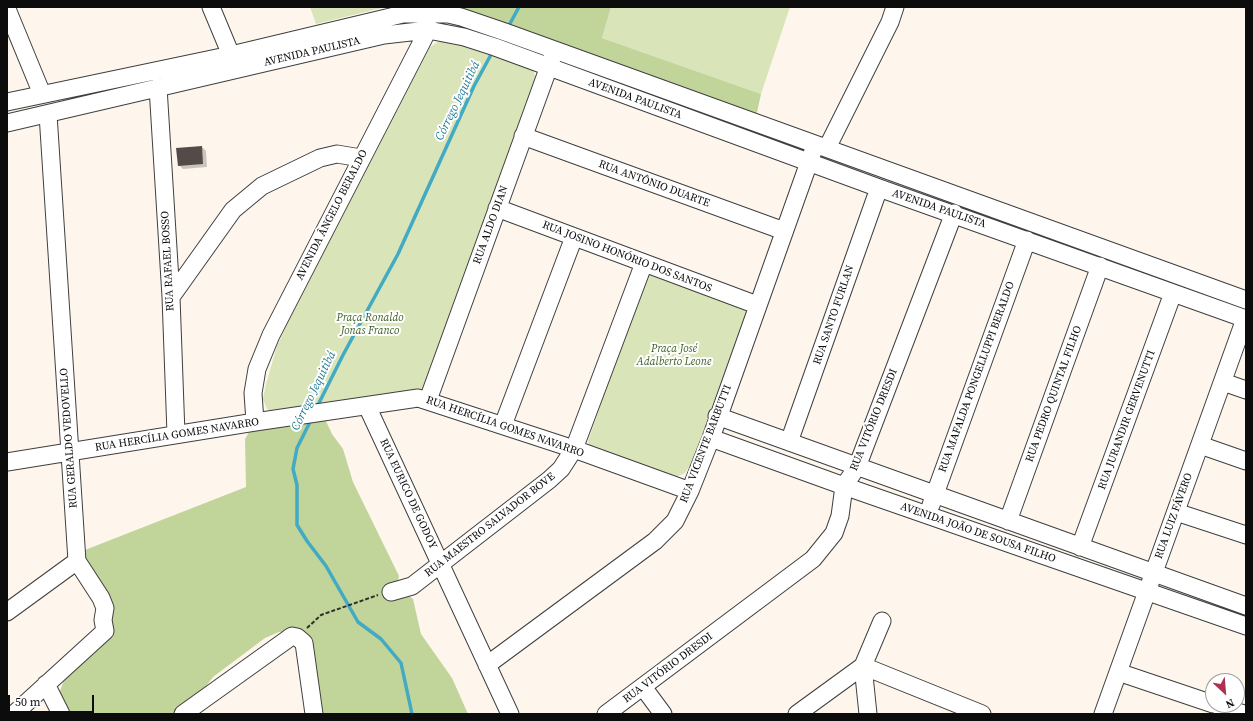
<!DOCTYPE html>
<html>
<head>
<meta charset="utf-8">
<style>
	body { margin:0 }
	#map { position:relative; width:1253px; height:721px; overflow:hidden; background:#fef6ec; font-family:"Source Serif 4",serif }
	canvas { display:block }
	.frame { position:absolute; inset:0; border:8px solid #0c0c0c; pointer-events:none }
	.north { position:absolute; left:1205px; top:673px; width:40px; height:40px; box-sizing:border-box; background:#fff; border:1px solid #9e9e9e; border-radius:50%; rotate:154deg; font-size:11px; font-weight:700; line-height:16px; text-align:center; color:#0c0c0c }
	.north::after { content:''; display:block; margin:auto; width:14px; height:18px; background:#b03051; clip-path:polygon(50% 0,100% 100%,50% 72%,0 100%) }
	.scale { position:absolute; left:8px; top:695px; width:86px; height:18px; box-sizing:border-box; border:2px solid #0c0c0c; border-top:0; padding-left:5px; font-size:12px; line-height:14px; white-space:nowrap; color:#0c0c0c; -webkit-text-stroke:3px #fff; paint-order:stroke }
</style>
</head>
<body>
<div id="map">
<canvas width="1253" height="721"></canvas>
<div class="frame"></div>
<div class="north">N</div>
<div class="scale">50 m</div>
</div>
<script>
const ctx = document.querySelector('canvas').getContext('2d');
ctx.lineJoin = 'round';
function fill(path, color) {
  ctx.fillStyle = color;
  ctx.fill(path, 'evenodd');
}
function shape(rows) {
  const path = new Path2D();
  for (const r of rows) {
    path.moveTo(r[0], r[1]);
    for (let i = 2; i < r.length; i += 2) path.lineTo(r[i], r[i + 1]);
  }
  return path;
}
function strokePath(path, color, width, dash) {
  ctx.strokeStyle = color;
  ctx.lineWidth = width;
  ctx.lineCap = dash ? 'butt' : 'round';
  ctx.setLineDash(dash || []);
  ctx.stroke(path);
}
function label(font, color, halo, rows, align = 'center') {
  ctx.font = font + ' "Source Serif 4",serif';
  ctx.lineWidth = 4;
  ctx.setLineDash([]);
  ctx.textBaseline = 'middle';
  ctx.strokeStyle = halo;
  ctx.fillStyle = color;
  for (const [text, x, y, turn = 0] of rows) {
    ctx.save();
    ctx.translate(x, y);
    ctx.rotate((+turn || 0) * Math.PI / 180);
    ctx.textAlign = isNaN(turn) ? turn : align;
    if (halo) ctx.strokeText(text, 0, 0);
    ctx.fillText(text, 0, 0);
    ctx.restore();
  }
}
fill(shape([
	[310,7,386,7,316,24],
	[611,7,790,7,761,94,602,38],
	[444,38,533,68,536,80,424,390,272,412,267,409,263,399,266,384,277,346,286,326,430,47],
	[652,273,744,306,746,312,692,462,685,473,676,477,589,446,588,441,644,282,649,275]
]), '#d9e5b9');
fill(shape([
	[437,7,611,7,602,38,761,94,755,122],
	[325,419,332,434,343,449,353,482,399,576,397,586,413,599,421,634,452,678,468,714,317,714,317,672,309,639,293,631,279,632,265,638,213,677,185,714,68,714,60,691,64,680,109,638,84,559,85,550,246,487,245,439,249,432,261,423]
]), '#c1d49a');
fill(shape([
	[202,147,206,151,207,167,183,169,179,165]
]), '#0003');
strokePath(shape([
	[507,29,519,7],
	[317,407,343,355,398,254,474,86,493,51],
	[312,418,297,448,293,469,297,485,297,525,307,541,326,566,358,622,381,639,401,663,412,714]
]), '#42aac2', 3.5);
fill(shape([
	[202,146,203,164,178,166,176,148]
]), '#544b49');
const minor = shape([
	[211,7,231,55],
	[7,9,42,94],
	[158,87,171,297,176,434],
	[7,102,231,55,403,14,448,14,461,17,505,32,1246,300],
	[7,123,384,35,428,30,464,37,495,47,879,188,1246,319],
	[523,136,784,231],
	[827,148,890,22,895,7],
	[497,208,757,305],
	[171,297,233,210,262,186,320,158,337,154,361,158],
	[1223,382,1246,390],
	[428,400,552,58],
	[367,406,510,714],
	[717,416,1246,606],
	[255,422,253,393,257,369,271,335,428,30,427,21],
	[503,425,574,237],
	[711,438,844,486,1246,626],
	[789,442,879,188],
	[1200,445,1246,461],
	[7,462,255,422,418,398,574,449,690,491],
	[931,505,1027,240],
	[1176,512,1246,535],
	[1008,521,1100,266],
	[1080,547,1173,293],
	[391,592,412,586,549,480,561,469,574,449,644,263],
	[7,612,77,561],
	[487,665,655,541,675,521,690,491,711,438,813,151],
	[863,666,982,714],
	[1118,672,1213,704],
	[46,684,61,714],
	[643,687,663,714],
	[1217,705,1244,714],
	[14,714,105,631,103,620,105,608,101,598,77,561,48,114],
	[183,714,292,636,297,637,304,643,314,714],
	[606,714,813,559,834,533,840,516,844,486,857,467,954,213],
	[797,714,863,666],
	[868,714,863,666,882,621],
	[1103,714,1245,319]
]);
strokePath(minor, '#3f3f3f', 19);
strokePath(shape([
	[307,628,321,615,378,595]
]), '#2e2e2e', 2, [4, 2]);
strokePath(minor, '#fff', 17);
label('11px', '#0c0c0c', '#fff', [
	["AVENIDA PAULISTA",312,52,-13],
	["AVENIDA PAULISTA",635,99,20],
	["RUA ANTÔNIO DUARTE",654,184,20],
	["AVENIDA PAULISTA",939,209,19],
	["AVENIDA ÂNGELO BERALDO",332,215,-63],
	["RUA ALDO DIAN",491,225,-70],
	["RUA JOSINO HONÓRIO DOS SANTOS",627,257,21],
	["RUA RAFAEL BOSSO",168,261,-93],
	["RUA SANTO FURLAN",834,315,-71],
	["RUA MAFALDA PONGELLUPPI BERALDO",977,377,-70],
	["RUA PEDRO QUINTAL FILHO",1054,394,-70],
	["RUA VITÓRIO DRESDI",874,420,-68],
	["RUA JURANDIR GERVENUTTI",1127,420,-70],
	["RUA HERCÍLIA GOMES NAVARRO",505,427,19],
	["RUA HERCÍLIA GOMES NAVARRO",177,435,-9],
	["RUA GERALDO VEDOVELLO",69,438,-94],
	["RUA VICENTE BARBUTTI",706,444,-69],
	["RUA EURICO DE GODOY",408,494,65],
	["RUA LUIZ FÁVERO",1174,516,-70],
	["RUA MAESTRO SALVADOR BOVE",490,525,-38],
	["AVENIDA JOÃO DE SOUSA FILHO",978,533,19],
	["RUA VITÓRIO DRESDI",668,668,-37]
]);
label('italic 11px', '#3b5e22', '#fff', [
	["Praça Ronaldo",370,318],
	["Jonas Franco",370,331],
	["Praça José",674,349],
	["Adalberto Leone",674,362]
]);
label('italic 12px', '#207a93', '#fff', [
	["Córrego Jequitibá",458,101,-64],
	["Córrego Jequitibá",314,391,-64]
]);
</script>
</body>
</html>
